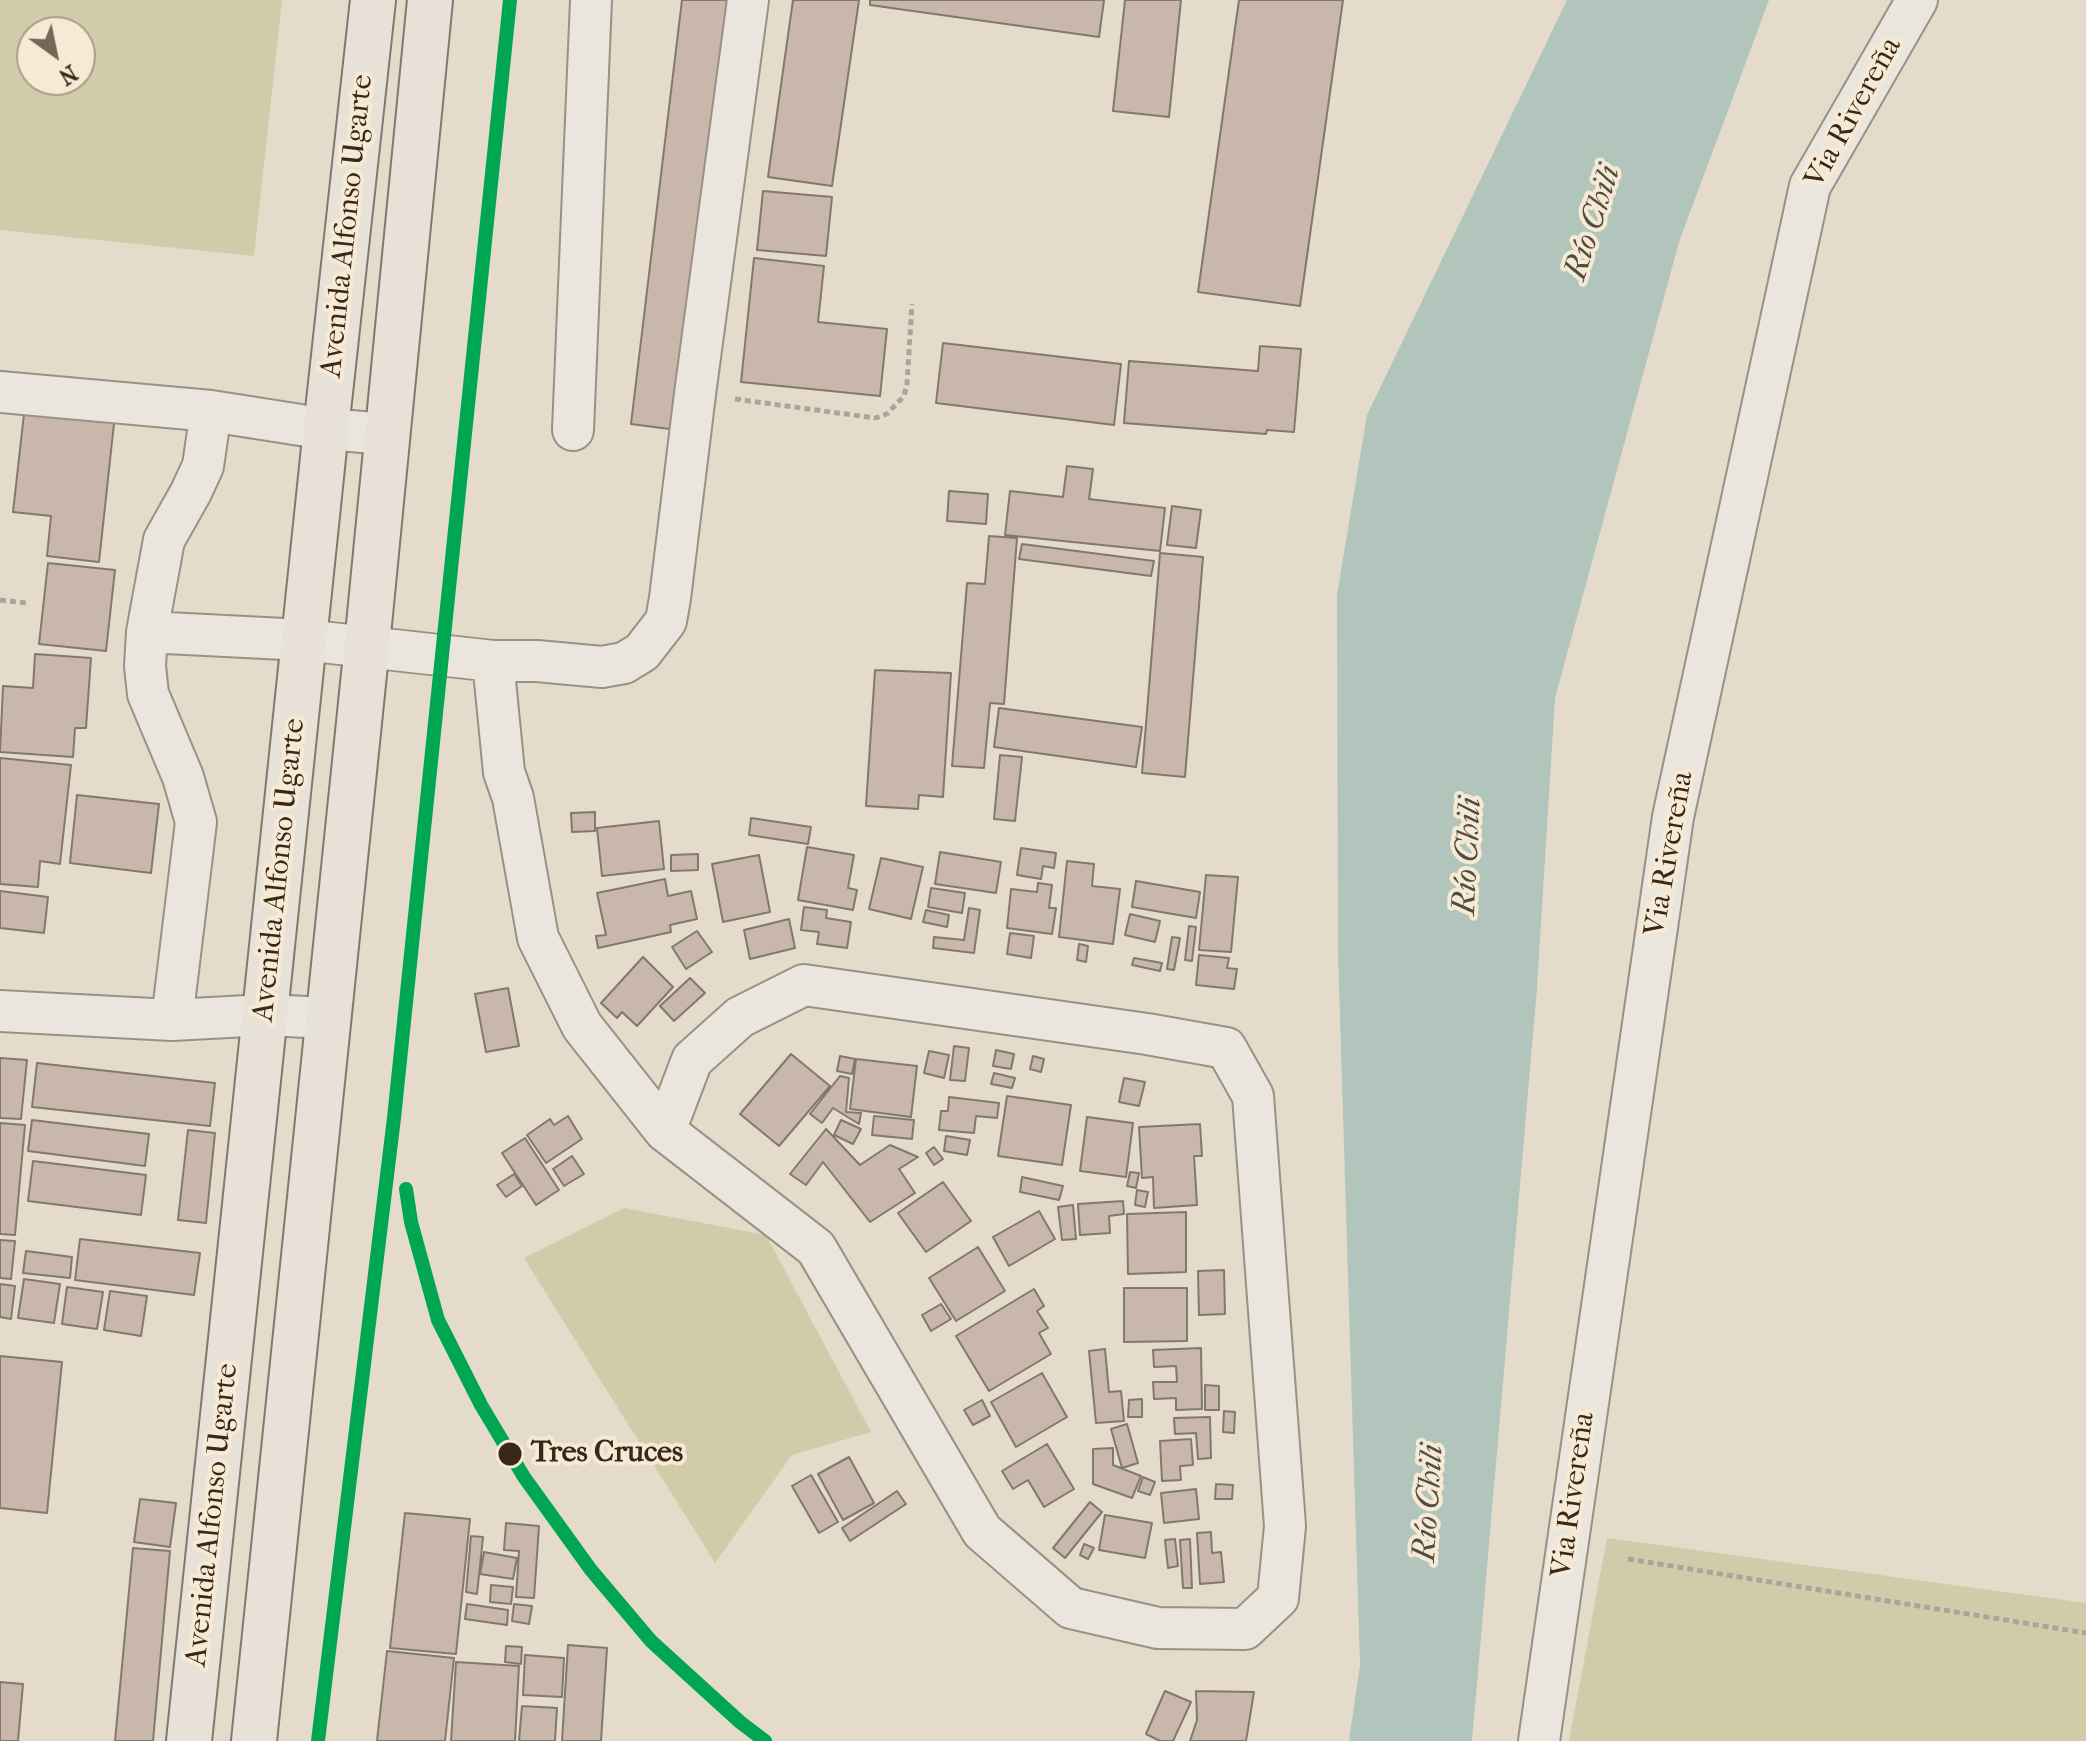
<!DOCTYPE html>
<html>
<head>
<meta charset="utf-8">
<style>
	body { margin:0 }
	#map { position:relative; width:2086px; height:1741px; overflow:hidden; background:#e5dbca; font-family:"IM FELL French Canon",serif }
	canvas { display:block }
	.north { position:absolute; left:16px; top:16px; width:80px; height:80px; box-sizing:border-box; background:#f6ead5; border:2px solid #aa9c8a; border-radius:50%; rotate:147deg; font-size:22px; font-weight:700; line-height:32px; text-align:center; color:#39281a }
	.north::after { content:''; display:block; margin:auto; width:28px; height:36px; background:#756758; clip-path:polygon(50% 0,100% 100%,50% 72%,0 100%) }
</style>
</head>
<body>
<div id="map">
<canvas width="2086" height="1741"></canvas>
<div class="north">N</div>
</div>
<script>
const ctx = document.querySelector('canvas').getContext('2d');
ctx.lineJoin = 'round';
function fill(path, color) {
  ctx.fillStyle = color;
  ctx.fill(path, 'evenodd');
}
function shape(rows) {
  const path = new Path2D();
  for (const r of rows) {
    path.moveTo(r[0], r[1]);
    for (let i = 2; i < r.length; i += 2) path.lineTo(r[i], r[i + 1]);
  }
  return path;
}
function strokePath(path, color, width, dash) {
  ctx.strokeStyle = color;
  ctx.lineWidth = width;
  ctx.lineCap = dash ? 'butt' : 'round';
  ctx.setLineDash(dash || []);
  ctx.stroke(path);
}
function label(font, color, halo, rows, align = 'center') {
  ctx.font = font + ' "IM FELL French Canon",serif';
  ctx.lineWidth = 8;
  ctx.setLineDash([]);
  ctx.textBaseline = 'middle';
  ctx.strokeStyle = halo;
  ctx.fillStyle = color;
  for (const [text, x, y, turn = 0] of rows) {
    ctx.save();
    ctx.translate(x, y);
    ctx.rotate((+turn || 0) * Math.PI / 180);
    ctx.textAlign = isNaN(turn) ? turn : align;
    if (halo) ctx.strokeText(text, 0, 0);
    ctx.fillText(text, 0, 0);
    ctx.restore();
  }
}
fill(shape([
	[0,0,282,0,254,256,0,230],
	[32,32,80,32,80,80,32,80],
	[624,1208,766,1235,871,1432,792,1455,715,1563,524,1258],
	[1607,1538,2086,1603,2086,1741,1569,1741]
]), '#d0ccaa');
fill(shape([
	[1567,0,1769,0,1679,242,1555,698,1537,988,1472,1741,1349,1741,1360,1665,1338,952,1337,595,1367,415]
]), '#b1c5bc');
const building = shape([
	[682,0,728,0,677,430,631,424,682,0],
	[793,0,859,0,832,186,768,177,793,0],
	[870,0,1104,0,1099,37,870,5,870,0],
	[1125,0,1181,0,1169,117,1113,111,1125,0],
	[1239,0,1343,0,1300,306,1198,292,1239,0],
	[763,191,832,197,826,256,757,250,763,191],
	[754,258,824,266,818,322,887,329,880,396,741,382,754,258],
	[943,343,1121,364,1114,425,936,403,943,343],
	[1260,346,1301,349,1294,432,1267,430,1266,434,1124,423,1129,361,1258,371,1260,346],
	[26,396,116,405,99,562,47,556,51,516,13,512,26,396],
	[1067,466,1093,469,1089,499,1165,508,1160,551,1005,535,1010,491,1063,497,1067,466],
	[949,491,988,494,986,524,947,521,949,491],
	[1172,506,1201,510,1196,548,1167,545,1172,506],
	[989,536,1017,538,1004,704,990,703,984,768,952,766,967,583,985,584,989,536],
	[1022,544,1154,561,1151,576,1019,559,1022,544],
	[1160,553,1203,557,1185,777,1142,773,1160,553],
	[48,563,115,570,106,651,39,644,48,563],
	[35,654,91,658,86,728,75,728,73,757,0,752,3,686,33,688,35,654],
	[875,670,951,673,943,797,919,795,918,809,866,806,875,670],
	[999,708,1142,727,1136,767,994,747,999,708],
	[1000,755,1022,757,1015,821,994,819,1000,755],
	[0,758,71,765,60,864,40,861,38,887,0,884,0,758],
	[77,795,159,804,151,873,70,863,77,795],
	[595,812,595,831,572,832,571,813,595,812],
	[751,818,811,827,808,844,749,835,751,818],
	[659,821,664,869,602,876,597,828,659,821],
	[807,847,854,855,848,888,857,890,853,910,798,900,807,847],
	[1021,848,1056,853,1054,868,1043,866,1041,879,1017,875,1021,848],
	[940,852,1001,862,996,893,935,884,940,852],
	[698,854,698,870,671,871,671,855,698,854],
	[759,855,770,912,723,922,712,864,759,855],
	[881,858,923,867,911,919,869,909,881,858],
	[1067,861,1094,864,1092,886,1120,889,1113,944,1059,937,1067,861],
	[1206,875,1238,877,1231,952,1199,950,1206,875],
	[665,879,668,896,691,891,697,919,670,925,671,932,598,948,596,936,606,935,597,893,665,879],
	[1136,881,1200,892,1196,918,1132,907,1136,881],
	[1038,883,1052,885,1049,908,1056,908,1052,934,1007,928,1011,889,1037,892,1038,883],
	[931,888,965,893,962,913,928,907,931,888],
	[0,891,48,897,44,933,0,928,0,891],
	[804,907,827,910,826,918,851,922,847,948,817,944,819,932,801,930,804,907],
	[969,908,980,910,974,953,933,948,934,937,964,940,969,908],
	[926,910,949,915,947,927,923,922,926,910],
	[1130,914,1160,921,1155,942,1125,935,1130,914],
	[789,919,795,948,750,959,744,930,789,919],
	[1189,926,1196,927,1192,961,1185,960,1189,926],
	[697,931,712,952,686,969,672,947,697,931],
	[1010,933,1034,936,1031,958,1007,954,1010,933],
	[1172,937,1180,938,1174,970,1167,969,1172,937],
	[1079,944,1088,946,1086,962,1077,960,1079,944],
	[1199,955,1229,958,1227,968,1237,969,1234,989,1196,985,1199,955],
	[643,957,673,987,637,1026,622,1012,617,1018,601,1003,643,957],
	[1134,958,1162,963,1160,971,1132,965,1134,958],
	[690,978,705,993,674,1021,660,1006,690,978],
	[508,988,519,1046,486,1052,475,994,508,988],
	[954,1046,969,1048,965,1081,950,1080,954,1046],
	[996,1050,1014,1054,1011,1069,993,1066,996,1050],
	[929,1051,949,1055,944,1078,924,1073,929,1051],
	[791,1054,830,1086,779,1146,740,1114,791,1054],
	[840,1056,855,1059,852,1074,837,1071,840,1056],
	[1033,1056,1044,1059,1041,1072,1030,1069,1033,1056],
	[0,1058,27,1060,21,1119,0,1118,0,1058],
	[856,1059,917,1066,911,1117,850,1109,856,1059],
	[37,1063,215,1083,210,1126,32,1107,37,1063],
	[994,1073,1015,1078,1012,1088,991,1084,994,1073],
	[840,1076,849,1078,846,1112,861,1113,859,1124,833,1108,822,1123,810,1114,840,1076],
	[1124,1078,1145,1082,1139,1106,1119,1102,1124,1078],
	[1007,1096,1071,1105,1062,1165,998,1156,1007,1096],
	[949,1097,999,1103,997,1118,976,1116,974,1133,939,1130,941,1111,948,1111,949,1097],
	[568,1116,582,1139,546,1163,527,1135,550,1119,554,1125,568,1116],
	[874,1116,914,1120,912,1139,872,1135,874,1116],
	[1087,1117,1133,1123,1126,1177,1080,1171,1087,1117],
	[32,1120,149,1134,145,1166,28,1151,32,1120],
	[841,1120,861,1129,853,1144,834,1135,841,1120],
	[0,1123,25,1125,15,1235,0,1234,0,1123],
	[1200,1124,1202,1156,1194,1156,1197,1205,1154,1208,1153,1177,1142,1178,1139,1127,1200,1124],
	[826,1129,860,1165,890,1145,918,1157,899,1169,915,1193,870,1222,823,1162,806,1185,790,1174,826,1129],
	[188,1130,215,1133,206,1223,178,1220,188,1130],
	[946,1136,970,1140,967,1155,944,1151,946,1136],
	[525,1138,559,1190,536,1205,502,1153,525,1138],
	[934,1147,943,1159,934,1165,926,1153,934,1147],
	[572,1156,584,1174,564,1186,553,1169,572,1156],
	[33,1161,146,1175,141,1215,28,1201,33,1161],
	[1130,1172,1139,1173,1136,1188,1127,1186,1130,1172],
	[514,1174,522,1186,506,1197,497,1185,514,1174],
	[1022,1177,1063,1186,1059,1200,1020,1192,1022,1177],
	[943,1182,971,1221,926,1252,898,1213,943,1182],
	[1137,1190,1148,1192,1145,1207,1135,1205,1137,1190],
	[1123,1201,1124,1214,1109,1216,1110,1233,1080,1235,1078,1204,1123,1201],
	[1073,1205,1076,1239,1062,1240,1058,1207,1073,1205],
	[1039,1211,1055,1239,1009,1266,993,1237,1039,1211],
	[1186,1212,1186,1272,1128,1274,1127,1214,1186,1212],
	[80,1239,200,1253,194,1295,75,1280,80,1239],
	[0,1240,15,1241,11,1279,0,1278,0,1240],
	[978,1247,1005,1291,956,1321,929,1278,978,1247],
	[26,1251,72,1257,70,1278,23,1273,26,1251],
	[1224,1270,1225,1314,1199,1315,1198,1271,1224,1270],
	[24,1279,60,1284,54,1323,18,1318,24,1279],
	[0,1284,15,1286,11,1319,0,1317,0,1284],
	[67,1287,103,1292,97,1329,62,1324,67,1287],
	[1124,1288,1187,1288,1187,1341,1124,1342,1124,1288],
	[1034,1289,1044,1306,1037,1311,1048,1328,1039,1333,1051,1354,989,1391,956,1336,1034,1289],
	[110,1291,147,1296,141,1336,104,1330,110,1291],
	[941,1304,951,1319,931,1331,922,1315,941,1304],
	[1201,1348,1202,1409,1176,1410,1176,1398,1154,1399,1153,1382,1177,1382,1176,1366,1154,1367,1153,1350,1201,1348],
	[1105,1349,1109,1392,1121,1391,1124,1421,1096,1423,1089,1351,1105,1349],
	[0,1356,62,1362,47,1513,0,1508,0,1356],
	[1042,1373,1067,1417,1016,1447,991,1402,1042,1373],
	[1205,1385,1219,1386,1219,1410,1205,1410,1205,1385],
	[1142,1399,1142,1417,1128,1417,1129,1400,1142,1399],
	[982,1400,990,1416,973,1425,964,1410,982,1400],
	[1224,1411,1235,1412,1234,1433,1223,1432,1224,1411],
	[1210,1417,1211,1458,1198,1459,1196,1433,1175,1434,1174,1418,1210,1417],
	[1127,1424,1138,1463,1122,1468,1111,1429,1127,1424],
	[1191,1439,1193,1465,1180,1466,1181,1480,1162,1481,1160,1441,1191,1439],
	[1047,1444,1074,1489,1044,1507,1028,1480,1013,1489,1002,1471,1047,1444],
	[1113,1448,1113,1465,1141,1476,1132,1498,1093,1484,1093,1449,1113,1448],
	[849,1457,874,1503,843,1520,818,1474,849,1457],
	[811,1475,838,1522,819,1533,792,1486,811,1475],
	[1143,1477,1155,1482,1150,1495,1138,1491,1143,1477],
	[1216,1484,1233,1485,1232,1499,1215,1499,1216,1484],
	[1196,1489,1199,1519,1164,1523,1161,1493,1196,1489],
	[897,1491,906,1504,850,1541,842,1528,897,1491],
	[140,1499,176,1503,170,1547,134,1542,140,1499],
	[1090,1502,1102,1512,1065,1558,1053,1548,1090,1502],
	[405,1513,470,1519,456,1654,390,1648,405,1513],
	[1105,1515,1152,1523,1145,1558,1099,1550,1105,1515],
	[506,1523,539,1526,534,1598,516,1597,519,1551,504,1550,506,1523],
	[1211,1532,1212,1553,1221,1552,1224,1582,1200,1584,1197,1533,1211,1532],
	[471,1536,483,1537,477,1594,466,1592,471,1536],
	[1175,1539,1178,1566,1168,1568,1165,1540,1175,1539],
	[1190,1539,1192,1588,1183,1588,1180,1540,1190,1539],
	[1084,1544,1094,1548,1088,1559,1080,1555,1084,1544],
	[133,1548,170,1551,153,1741,115,1741,133,1548],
	[484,1552,517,1558,513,1579,480,1574,484,1552],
	[491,1585,513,1587,511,1604,490,1602,491,1585],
	[467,1604,508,1610,507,1625,465,1619,467,1604],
	[514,1604,532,1606,529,1624,512,1621,514,1604],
	[568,1645,607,1648,601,1741,562,1741,568,1645],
	[506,1646,522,1647,521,1664,505,1662,506,1646],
	[387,1651,454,1658,445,1741,377,1741,387,1651],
	[525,1655,564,1658,562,1697,523,1695,525,1655],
	[456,1662,519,1666,515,1741,451,1741,456,1662],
	[0,1682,23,1684,18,1741,0,1741,0,1682],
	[1165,1691,1191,1702,1173,1741,1160,1741,1146,1734,1165,1691],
	[1196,1691,1254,1692,1246,1741,1190,1741,1197,1720,1196,1691],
	[522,1706,557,1708,555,1741,519,1741,522,1706]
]);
fill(building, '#c8b7aa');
strokePath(building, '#81796f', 2);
const minor = shape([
	[0,392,211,411,326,429,387,434],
	[573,430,591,0],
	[147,632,304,640,493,661,537,661,602,667,624,663,642,652,666,621,670,598,695,394,748,0],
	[493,661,504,772,513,798,538,938,582,1026,665,1131,816,1248,982,1531,1071,1608,1158,1628,1245,1629,1278,1598,1285,1526,1253,1096,1226,1048,1147,1034,804,985,740,1017,692,1060,665,1131],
	[0,1011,172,1020,266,1015,328,1018],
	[172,1020,196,822,183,777,148,694,145,666,147,632,164,540,191,492,203,466,211,411],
	[1539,1741,1673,817,1810,186,1917,0]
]);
const major = shape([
	[189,1741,326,429,373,0],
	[254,1741,367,645,430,0]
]);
strokePath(minor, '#999186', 44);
strokePath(major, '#81796f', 48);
strokePath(shape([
	[735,399,875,418,887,414,904,396,907,384,912,304],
	[0,600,27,603],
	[1628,1559,2086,1633]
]), '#aaa59c', 5, [6, 4]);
strokePath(minor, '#eae5dd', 40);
strokePath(major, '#e7e1d7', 44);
strokePath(shape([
	[406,1189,411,1222,438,1320,481,1405,524,1477,591,1570,651,1641,740,1722,765,1741],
	[318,1741,394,1118,510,0]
]), '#00a651', 14);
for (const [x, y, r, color] of [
	[510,1454,13,"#39281a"]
]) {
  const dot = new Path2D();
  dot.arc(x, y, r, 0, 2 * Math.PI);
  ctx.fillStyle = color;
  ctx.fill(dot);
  strokePath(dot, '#f6ead5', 3);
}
label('30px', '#39281a', '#f6ead5', [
	["Via Rivereña",1854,113,-61],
	["Avenida Alfonso Ugarte",348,226,-84],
	["Via Rivereña",1670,854,-80],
	["Avenida Alfonso Ugarte",280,870,-84],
	["Via Rivereña",1574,1495,-82],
	["Avenida Alfonso Ugarte",213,1515,-84]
]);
label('bold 30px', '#39281a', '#f6ead5', [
	["Tres Cruces",531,1454]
], 'left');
label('italic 32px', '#524d41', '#f6ead5', [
	["Río Chili",1594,223,-72],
	["Río Chili",1469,856,-87],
	["Río Chili",1430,1503,-86]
]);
</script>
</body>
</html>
